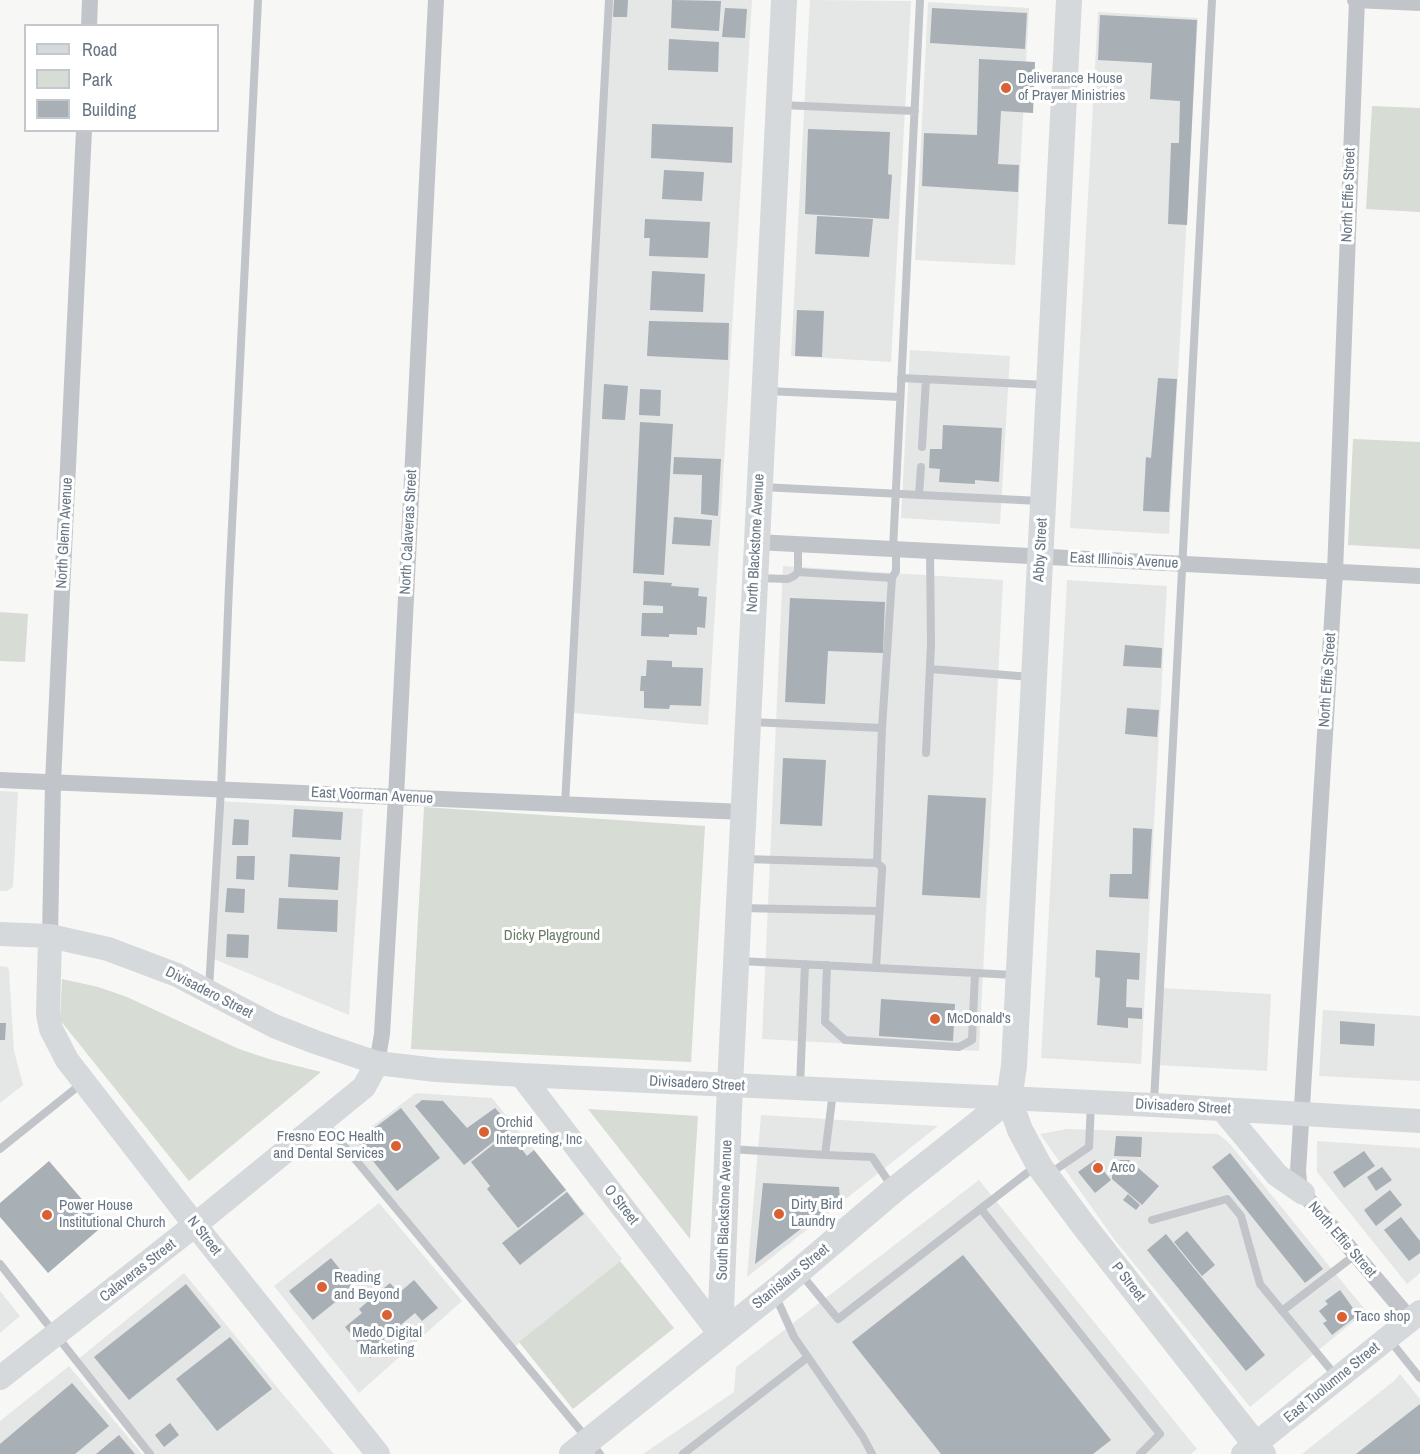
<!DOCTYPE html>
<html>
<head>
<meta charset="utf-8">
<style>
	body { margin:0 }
	#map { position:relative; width:1420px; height:1454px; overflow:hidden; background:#f7f7f5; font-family:"Archivo Narrow",sans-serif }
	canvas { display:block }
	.legend { position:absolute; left:24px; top:24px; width:195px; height:108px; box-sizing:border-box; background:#fff; border:2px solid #c3c8ce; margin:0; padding:8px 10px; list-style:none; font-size:18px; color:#687684 }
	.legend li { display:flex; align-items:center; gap:12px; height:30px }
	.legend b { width:30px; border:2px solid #c3c8ce }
</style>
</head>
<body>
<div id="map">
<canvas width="1420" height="1454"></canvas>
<ul class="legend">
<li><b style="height:8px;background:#d5d9dc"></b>Road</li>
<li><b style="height:16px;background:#d7dcd4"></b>Park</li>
<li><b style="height:16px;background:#a8afb5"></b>Building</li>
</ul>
</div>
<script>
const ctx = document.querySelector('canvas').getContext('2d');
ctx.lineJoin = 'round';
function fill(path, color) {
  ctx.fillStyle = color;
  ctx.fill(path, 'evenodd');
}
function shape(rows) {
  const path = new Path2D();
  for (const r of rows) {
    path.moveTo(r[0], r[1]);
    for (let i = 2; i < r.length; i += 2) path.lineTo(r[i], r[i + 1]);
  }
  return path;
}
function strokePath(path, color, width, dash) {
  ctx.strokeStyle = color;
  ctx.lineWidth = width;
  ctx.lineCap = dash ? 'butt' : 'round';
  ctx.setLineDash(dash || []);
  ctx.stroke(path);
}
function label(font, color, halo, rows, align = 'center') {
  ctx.font = font + ' "Archivo Narrow",sans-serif';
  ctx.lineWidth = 6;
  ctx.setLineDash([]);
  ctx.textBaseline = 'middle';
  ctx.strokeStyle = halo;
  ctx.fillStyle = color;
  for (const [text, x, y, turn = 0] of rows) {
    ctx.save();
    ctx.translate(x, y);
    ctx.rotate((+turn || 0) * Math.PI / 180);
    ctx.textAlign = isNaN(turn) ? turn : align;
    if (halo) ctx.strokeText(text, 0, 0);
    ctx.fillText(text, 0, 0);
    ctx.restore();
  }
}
fill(shape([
	[612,0,752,0,708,725,573,713],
	[810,0,911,1,891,362,791,356],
	[928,2,1029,8,1015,265,915,260],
	[1098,12,1198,18,1169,534,1070,528],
	[910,350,1010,356,1000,524,901,518],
	[783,566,1003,580,979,1051,762,1039],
	[1067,580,1167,586,1141,1064,1041,1058],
	[0,791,18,792,13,887,7,891,0,891],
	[218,801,363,809,349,1015,209,957],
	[0,966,7,967,9,970,14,1051,23,1085,0,1103],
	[1162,988,1271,994,1267,1071,1158,1065],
	[1323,1010,1420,1016,1420,1081,1319,1076],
	[416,1093,492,1098,622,1259,512,1349,345,1147],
	[761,1115,938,1126,747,1277],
	[1067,1129,1218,1134,1230,1144,1366,1311,1250,1407,1114,1239,1040,1134],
	[1317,1141,1420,1148,1420,1273,1407,1284,1317,1172],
	[979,1180,1197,1449,1191,1454,643,1454,734,1392,736,1367],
	[379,1203,462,1301,359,1393,274,1286],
	[184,1273,281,1392,334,1454,152,1454,77,1360],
	[0,1291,20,1316,0,1333],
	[69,1366,142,1454,0,1454,0,1421],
	[1400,1374,1420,1399,1420,1454,1302,1454,1394,1381]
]), '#e5e6e6');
fill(shape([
	[1372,106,1420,108,1420,212,1366,209],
	[1353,439,1420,442,1420,549,1348,545],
	[0,612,28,614,25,662,0,661],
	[424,807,705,826,691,1062,411,1049],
	[62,979,98,987,127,997,239,1049,269,1059,321,1072,189,1181,60,1020],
	[588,1109,698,1116,690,1239],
	[620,1261,674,1328,573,1409,519,1342]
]), '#d7dcd4');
fill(shape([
	[614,0,628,0,627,17,613,17],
	[672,0,721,1,719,31,671,28],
	[725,8,747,9,745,38,722,37],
	[932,8,1027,13,1025,49,930,43],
	[1100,15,1197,20,1187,225,1168,224,1171,143,1179,143,1180,101,1150,99,1152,63,1098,60],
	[669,39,719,42,718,72,668,70],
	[979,59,1035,62,1033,113,1001,111,998,164,1019,165,1018,192,922,186,924,133,977,135],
	[652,124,733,127,732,163,651,158],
	[808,129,890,132,888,174,892,175,889,219,805,214],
	[664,170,704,172,702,201,662,199],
	[817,216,873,219,869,257,815,254],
	[645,219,710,222,708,258,649,256,650,238,644,238],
	[652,271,705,274,703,312,650,310],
	[797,310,824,311,822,357,795,356],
	[649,321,729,323,728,360,647,356],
	[1158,378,1177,379,1169,512,1143,511,1146,457,1151,458],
	[604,384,628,386,625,420,602,419],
	[640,389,661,390,660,416,639,415],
	[640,422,673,424,664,575,633,573],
	[943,425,1002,428,999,482,975,480,975,484,939,482,940,469,929,468,930,449,942,449],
	[674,457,721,459,718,516,701,514,702,475,673,474],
	[674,517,712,520,710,546,672,544],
	[644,581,672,583,671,586,699,588,698,596,707,597,705,628,697,627,697,635,669,634,669,637,641,636,642,613,663,613,663,606,643,605],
	[790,598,885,602,883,653,828,651,825,704,785,702],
	[1125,645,1162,648,1161,668,1123,666],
	[647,660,672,661,672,667,703,668,701,706,670,705,669,709,644,708,644,691,640,691,641,676,646,676],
	[1127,708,1159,710,1157,737,1125,734],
	[783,758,826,760,822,826,780,824],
	[928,795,986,798,980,898,922,895],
	[294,809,343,812,341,840,292,837],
	[234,819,249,820,248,845,232,845],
	[1133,828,1152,829,1148,899,1109,897,1110,874,1132,874],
	[290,854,340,857,338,890,288,887],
	[237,856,255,856,254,880,236,879],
	[227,888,245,889,244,913,225,912],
	[279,898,338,900,337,932,277,929],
	[227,934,249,935,248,958,226,957],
	[1096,950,1140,953,1139,980,1127,979,1126,1007,1142,1008,1142,1019,1128,1018,1128,1028,1097,1025,1100,978,1095,977],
	[881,999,955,1004,953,1041,879,1036],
	[1340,1021,1375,1024,1374,1046,1340,1044],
	[0,1023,6,1023,5,1040,0,1040],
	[422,1100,443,1101,467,1128,495,1108,512,1127,464,1165,415,1106],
	[401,1108,440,1158,397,1191,357,1141],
	[509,1132,527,1156,534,1150,566,1190,518,1228,487,1189,490,1186,471,1162],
	[1116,1136,1142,1137,1141,1157,1114,1156],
	[1364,1151,1375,1166,1344,1188,1333,1172],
	[1230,1153,1323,1269,1305,1283,1212,1167],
	[1095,1160,1111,1180,1095,1193,1078,1172],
	[1120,1160,1129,1160,1159,1186,1142,1205,1112,1179,1112,1168],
	[49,1161,104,1225,48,1273,0,1217,0,1203],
	[1382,1167,1392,1180,1376,1191,1367,1177],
	[763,1183,839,1187,840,1199,755,1264],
	[1390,1190,1402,1205,1376,1226,1364,1210],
	[567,1192,584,1214,520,1265,502,1243],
	[1128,1194,1140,1205,1136,1210,1123,1200],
	[1401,1217,1420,1241,1420,1253,1409,1261,1384,1230],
	[1187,1231,1215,1265,1202,1276,1174,1242],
	[1166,1234,1265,1355,1246,1371,1147,1250],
	[963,1255,1111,1440,1093,1454,941,1454,852,1342],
	[331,1258,354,1287,313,1320,289,1291],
	[414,1280,438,1308,422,1321,415,1313,384,1339,387,1344,370,1358,345,1327,362,1313,359,1309,390,1283,399,1293],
	[186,1284,221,1327,129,1400,94,1357],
	[1340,1290,1358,1315,1332,1335,1323,1323,1327,1321,1319,1311,1328,1304,1325,1301],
	[230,1337,272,1389,217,1431,176,1379],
	[72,1383,109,1426,75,1454,0,1454,0,1444],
	[1420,1404,1420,1454,1356,1454],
	[170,1423,179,1435,164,1447,155,1435],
	[119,1435,135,1454,96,1454]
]), '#a8afb5');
strokePath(shape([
	[782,105,915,111],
	[901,378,1046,385],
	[767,391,900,397],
	[922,447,926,379],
	[762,487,1040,501],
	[919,495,921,467],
	[893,549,920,0],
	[798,572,798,545],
	[757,578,788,579,794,576,798,572,892,578],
	[930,669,1031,677],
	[751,722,882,728],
	[926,753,931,644,930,551],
	[565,805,609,0],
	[745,859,877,863,882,867,882,871,876,968],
	[877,863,882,728,892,578,896,571,896,549],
	[740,908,879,911],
	[740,961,1015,975],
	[827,965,825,1022,845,1040,959,1047,972,1040,975,973],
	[209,988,221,789,229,586,258,0],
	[800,1086,805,964],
	[1154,1102,1212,0],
	[325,1123,600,1454],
	[0,1149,81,1084],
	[730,1149,825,1155,833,1092],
	[825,1155,872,1157,893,1188],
	[1049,1174,1089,1147,1091,1103],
	[981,1209,1160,1434,1140,1454],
	[1152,1220,1227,1199,1241,1216,1260,1284,1336,1376],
	[0,1264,150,1454],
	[801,1274,838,1319,1036,1166],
	[775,1295,794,1337,863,1437,872,1454],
	[1282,1311,1355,1255],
	[1388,1338,1420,1378],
	[683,1454,808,1357]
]), '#c1c4c8', 8);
strokePath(shape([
	[1355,0,1420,3],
	[1357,0,1335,572,1298,1171,1299,1182,1303,1193,1411,1320],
	[89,26,90,0],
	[756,542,1420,576],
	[0,780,744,812],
	[50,936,53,782,84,130],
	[377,1063,382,1034,396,797,436,0]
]), '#c1c4c8', 16);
strokePath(shape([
	[0,934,50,936,108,949,177,975,274,1026,315,1042,377,1063,436,1070,521,1075,1154,1105,1420,1121],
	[50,936,48,1014,51,1029,67,1060,195,1225,378,1454],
	[521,1075,720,1334],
	[1222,1109,1277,1175,1303,1193],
	[0,1378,195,1225,364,1087,377,1063],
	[1243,1454,1420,1312]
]), '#d5d9dc', 24);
strokePath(shape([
	[1069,0,1014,1066,1009,1099,1020,1130,1040,1167,1084,1226,1263,1454],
	[720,1334,730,1085,784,0],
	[572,1454,779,1288,894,1190,1009,1099]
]), '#d5d9dc', 26);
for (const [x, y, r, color] of [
	[1006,88,6,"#d96133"],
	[935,1019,6,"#d96133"],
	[484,1132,6,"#d96133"],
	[396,1146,6,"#d96133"],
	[1098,1168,6,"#d96133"],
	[779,1214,6,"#d96133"],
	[47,1215,6,"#d96133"],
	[322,1287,6,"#d96133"],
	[387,1315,6,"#d96133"],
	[1342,1317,6,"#d96133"]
]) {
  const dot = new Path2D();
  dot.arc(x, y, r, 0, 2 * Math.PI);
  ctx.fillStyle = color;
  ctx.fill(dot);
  strokePath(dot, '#fff', 2);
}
label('15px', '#687684', '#fff', [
	["Deliverance House",1018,79],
	["of Prayer Ministries",1018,96],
	["McDonald's",947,1019],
	["Orchid",496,1123],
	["Interpreting, Inc",496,1140],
	["Fresno EOC Health",384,1137,"right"],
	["and Dental Services",384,1154,"right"],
	["Arco",1110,1168],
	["Dirty Bird",791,1205],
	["Laundry",791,1222],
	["Power House",59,1206],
	["Institutional Church",59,1223],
	["Reading",334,1278],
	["and Beyond",334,1295],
	["Taco shop",1354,1317],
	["Medo Digital",387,1333,"center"],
	["Marketing",387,1350,"center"]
], 'left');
label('15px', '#687684', '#fff', [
	["North Effie Street",1349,195,-88],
	["North Calaveras Street",409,532,-87],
	["North Glenn Avenue",65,533,-87],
	["North Blackstone Avenue",756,543,-87],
	["Abby Street",1041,550,-87],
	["East Illinois Avenue",1124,561,3],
	["North Effie Street",1328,680,-86],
	["East Voorman Avenue",372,796,3],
	["Divisadero Street",209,993,27],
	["Divisadero Street",697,1084,3],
	["Divisadero Street",1183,1107,3],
	["O Street",621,1205,52],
	["South Blackstone Avenue",725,1210,-88],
	["N Street",204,1236,52],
	["North Effie Street",1342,1240,49],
	["Calaveras Street",138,1271,-38],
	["Stanislaus Street",791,1277,-39],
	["P Street",1128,1282,52],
	["East Tuolumne Street",1332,1383,-39]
]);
label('15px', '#6a7b67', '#fff', [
	["Dicky Playground",552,936]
]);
</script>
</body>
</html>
